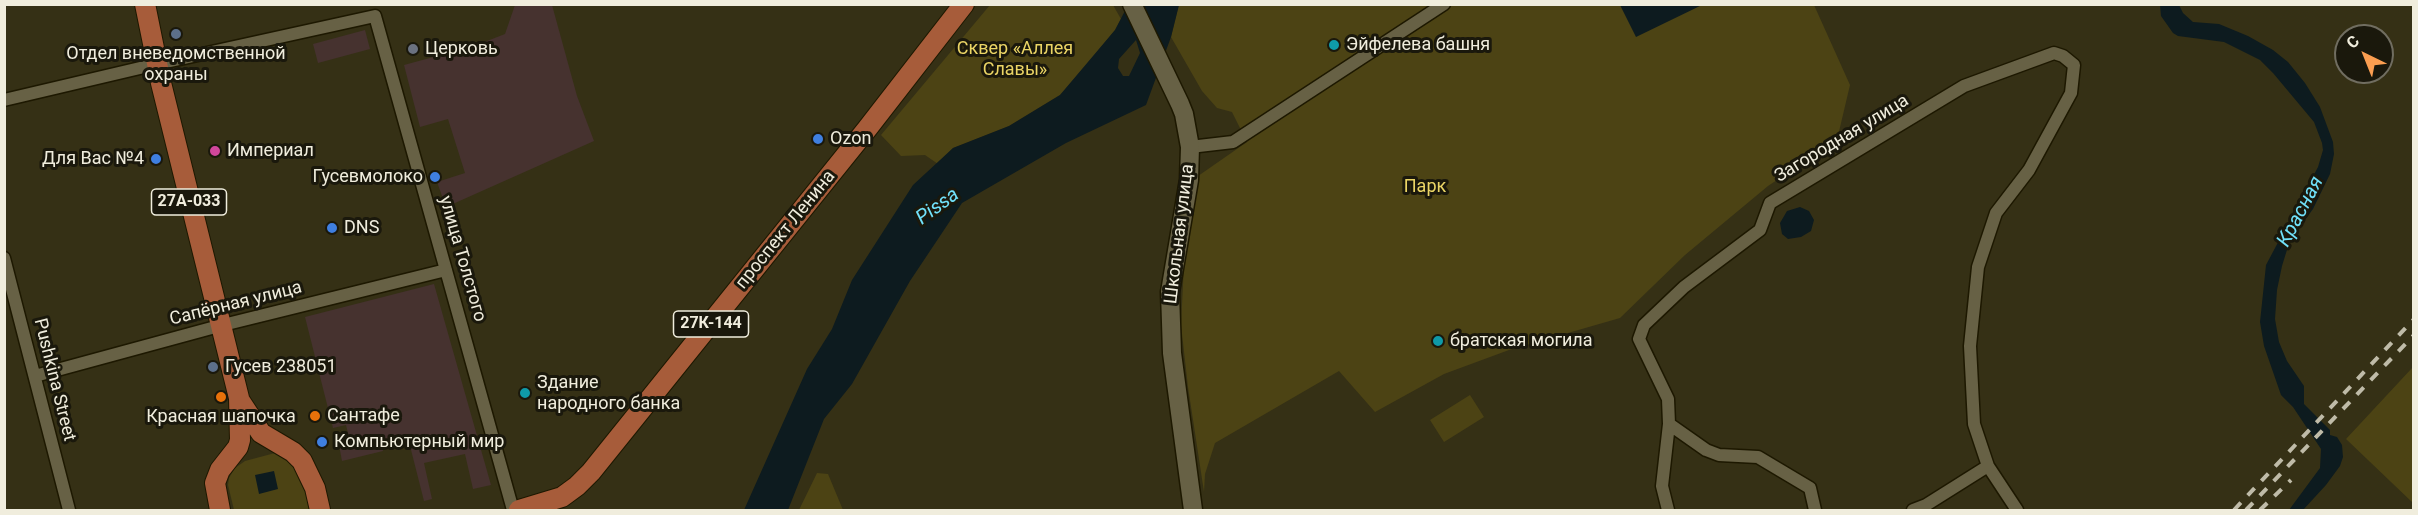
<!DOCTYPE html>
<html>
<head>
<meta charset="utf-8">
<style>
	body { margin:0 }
	#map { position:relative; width:2418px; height:515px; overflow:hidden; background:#353015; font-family:Roboto,sans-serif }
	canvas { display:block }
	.frame { position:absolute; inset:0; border:6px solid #f0eddd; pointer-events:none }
	.north { position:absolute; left:2334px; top:24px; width:60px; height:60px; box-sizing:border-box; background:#1a180c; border:2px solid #706d60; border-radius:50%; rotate:317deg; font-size:16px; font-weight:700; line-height:24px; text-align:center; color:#f0eddd }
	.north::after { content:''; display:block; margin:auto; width:21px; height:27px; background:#fb9e51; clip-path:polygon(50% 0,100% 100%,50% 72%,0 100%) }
</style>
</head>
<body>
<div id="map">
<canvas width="2418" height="515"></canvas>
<div class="frame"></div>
<div class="north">С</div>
</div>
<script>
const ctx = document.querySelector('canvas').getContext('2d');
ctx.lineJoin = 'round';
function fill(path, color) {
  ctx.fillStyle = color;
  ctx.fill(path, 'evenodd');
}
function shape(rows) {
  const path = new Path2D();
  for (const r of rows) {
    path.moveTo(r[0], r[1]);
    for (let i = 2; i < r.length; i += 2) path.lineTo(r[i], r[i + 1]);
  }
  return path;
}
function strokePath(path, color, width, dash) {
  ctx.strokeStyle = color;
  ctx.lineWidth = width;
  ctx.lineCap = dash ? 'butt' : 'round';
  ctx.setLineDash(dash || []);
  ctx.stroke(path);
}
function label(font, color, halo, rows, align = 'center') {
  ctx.font = font + ' Roboto,sans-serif';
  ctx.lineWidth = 6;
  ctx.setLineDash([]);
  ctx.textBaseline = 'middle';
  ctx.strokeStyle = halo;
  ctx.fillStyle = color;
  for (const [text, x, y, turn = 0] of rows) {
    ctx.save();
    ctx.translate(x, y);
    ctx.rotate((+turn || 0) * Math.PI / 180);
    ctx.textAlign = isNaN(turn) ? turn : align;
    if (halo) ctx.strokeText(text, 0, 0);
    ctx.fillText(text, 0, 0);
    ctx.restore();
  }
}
fill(shape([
	[515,5,552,5,577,96,594,141,446,207,437,182,465,173,448,119,420,127,404,65,474,46,505,34],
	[365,30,370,49,318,63,313,44],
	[434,284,491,485,473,489,465,454,424,463,432,499,424,501,408,438,382,444,383,451,342,461,339,445,350,442,346,425,333,428,305,317]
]), '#46322f');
fill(shape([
	[1179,4,1814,5,1850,85,1837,140,1768,186,1685,255,1620,318,1509,350,1444,374,1375,412,1339,371,1215,443,1205,474,1204,492,1188,387,1181,325,1188,183,1247,142,1232,112,1217,108,1202,91,1171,37],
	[990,5,1113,5,1121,19,1115,30,1086,66,1060,95,1009,126,953,148,938,164,925,155,901,156,881,135],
	[2413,367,2413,503,2346,439],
	[1470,395,1484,417,1444,442,1430,420],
	[275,453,291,455,315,510,234,510,228,485,229,478,235,468,245,461],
	[817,473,828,474,843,510,799,510]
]), '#4c4314');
fill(shape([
	[1128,5,1179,5,1171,37,1146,105,1066,143,962,203,910,281,852,384,824,419,788,510,744,510,807,369,832,329,852,280,913,185,953,148,1009,126,1060,95,1115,30],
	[1136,40,1140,53,1129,76,1123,76,1118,68,1119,59],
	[1620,5,1702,5,1636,37],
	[2160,5,2179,5,2183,13,2193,22,2219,24,2248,36,2273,50,2288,62,2305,83,2320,107,2333,142,2334,154,2330,174,2313,209,2290,240,2282,266,2277,290,2275,319,2279,342,2287,361,2304,386,2304,404,2330,430,2330,435,2337,437,2342,445,2343,457,2340,466,2326,485,2303,510,2289,510,2320,468,2321,449,2293,407,2281,395,2264,346,2260,322,2266,265,2318,167,2323,150,2322,143,2314,122,2273,73,2260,60,2224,42,2178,36,2173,33,2161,16],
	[1800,207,1809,211,1814,220,1811,231,1801,237,1788,239,1782,234,1780,223,1787,211],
	[274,471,278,489,259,494,255,475]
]), '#0d1b1f');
const minor = shape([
	[4,100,157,64,375,16,513,510],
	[1190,147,1233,142,1444,4],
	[4,258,69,510],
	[35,376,219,326,446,270],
	[1669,424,1706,450,1719,455,1758,457,1810,488,1815,510],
	[1668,510,1662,486,1669,424,1668,399,1639,339,1644,325,1684,287,1760,230,1770,203,1964,86,2054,53,2063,56,2074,65,2071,93,2029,170,1996,213,1978,267,1970,346,1974,424,1988,466,2017,510],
	[1913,510,1926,505,1988,466]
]);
const secondary = shape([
	[1132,4,1180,104,1184,114,1190,147,1189,180,1170,292,1172,353,1193,510]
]);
const primary = shape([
	[145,4,161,83,239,398,240,440,238,447,220,470,215,483,220,510],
	[240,401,261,433,293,452,302,461,315,488,320,510],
	[519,510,562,497,577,486,591,472,867,129,964,4]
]);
strokePath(minor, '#1d1800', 15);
strokePath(secondary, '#1d1800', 21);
strokePath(primary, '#1d1800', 22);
strokePath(minor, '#676145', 12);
strokePath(secondary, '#676145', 18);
strokePath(primary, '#a75c3a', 20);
strokePath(shape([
	[2234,510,2414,319],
	[2246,510,2414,335],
	[2260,510,2291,480]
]), '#bfbba8', 4, [10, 10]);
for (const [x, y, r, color] of [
	[176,34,6,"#5c6f8a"],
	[1334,45,6,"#0f9aa8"],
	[413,49,6,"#6b7280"],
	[818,139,6,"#3f7fe0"],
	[215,151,6,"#d1479c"],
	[156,159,6,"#3f7fe0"],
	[435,177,6,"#3f7fe0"],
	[332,228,6,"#3f7fe0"],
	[1438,341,6,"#0f9aa8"],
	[213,367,6,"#5c6f8a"],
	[525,393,6,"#0f9aa8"],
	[221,397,6,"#e8710a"],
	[315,416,6,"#e8710a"],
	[322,442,6,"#3f7fe0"]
]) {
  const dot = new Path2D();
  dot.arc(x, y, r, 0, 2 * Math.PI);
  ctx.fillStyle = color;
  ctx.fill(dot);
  strokePath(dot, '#1a180c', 2);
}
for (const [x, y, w] of [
	[189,202,75],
	[711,324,75]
]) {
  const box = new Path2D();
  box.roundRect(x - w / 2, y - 13, w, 26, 4.5);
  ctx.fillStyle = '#1a180c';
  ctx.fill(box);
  strokePath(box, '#f0eddd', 1.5);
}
label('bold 16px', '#f0eddd', null, [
	["27А-033",189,202],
	["27К-144",711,324]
]);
label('18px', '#f0eddd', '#1a180c', [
	["Эйфелева башня",1346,45],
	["Церковь",425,49],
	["Отдел вневедомственной",176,54,"center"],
	["охраны",176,75,"center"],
	["Ozon",830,139],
	["Империал",227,151],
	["Для Вас №4",144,159,"right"],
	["Гусевмолоко",423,177,"right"],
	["DNS",344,228],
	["братская могила",1450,341],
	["Гусев 238051",225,367],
	["Здание",537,383],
	["народного банка",537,404],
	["Сантафе",327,416],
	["Красная шапочка",221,417,"center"],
	["Компьютерный мир",334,442]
], 'left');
label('18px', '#ebd565', '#1a180c', [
	["Сквер «Аллея",1015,49],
	["Славы»",1015,70],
	["Парк",1425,187]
]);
label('18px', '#f0eddd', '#1a180c', [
	["Загородная улица",1842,139,-31],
	["проспект Ленина",786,230,-51],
	["Школьная улица",1180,234,-83],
	["улица Толстого",462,259,74],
	["Сапёрная улица",236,304,-14],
	["Pushkina Street",54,380,76]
]);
label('italic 20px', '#71e1fa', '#1a180c', [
	["Pissa",938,207,-36],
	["Красная",2301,212,-62]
]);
</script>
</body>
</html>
